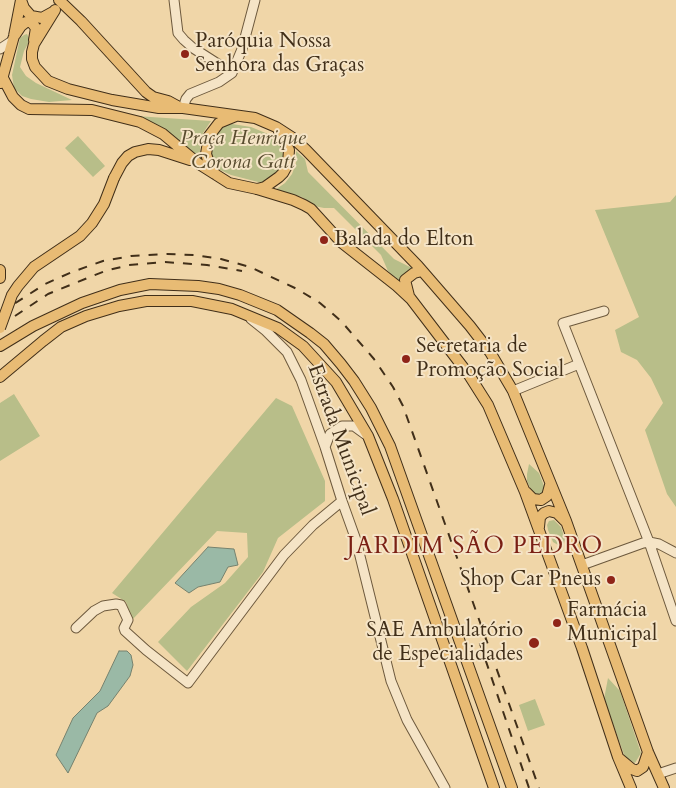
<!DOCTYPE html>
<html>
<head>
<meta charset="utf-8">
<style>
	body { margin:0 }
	canvas { display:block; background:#f0d6a8 }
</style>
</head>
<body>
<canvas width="676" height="788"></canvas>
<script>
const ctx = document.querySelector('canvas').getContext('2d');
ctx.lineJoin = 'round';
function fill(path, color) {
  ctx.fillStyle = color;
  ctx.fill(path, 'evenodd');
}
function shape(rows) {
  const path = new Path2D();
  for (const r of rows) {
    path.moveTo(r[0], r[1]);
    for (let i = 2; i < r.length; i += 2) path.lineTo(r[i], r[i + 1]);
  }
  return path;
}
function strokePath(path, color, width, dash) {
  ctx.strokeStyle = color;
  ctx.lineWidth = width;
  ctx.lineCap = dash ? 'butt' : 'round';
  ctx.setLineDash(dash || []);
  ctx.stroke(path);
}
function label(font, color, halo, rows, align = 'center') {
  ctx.font = font + ' Cardo,serif';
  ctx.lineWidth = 4;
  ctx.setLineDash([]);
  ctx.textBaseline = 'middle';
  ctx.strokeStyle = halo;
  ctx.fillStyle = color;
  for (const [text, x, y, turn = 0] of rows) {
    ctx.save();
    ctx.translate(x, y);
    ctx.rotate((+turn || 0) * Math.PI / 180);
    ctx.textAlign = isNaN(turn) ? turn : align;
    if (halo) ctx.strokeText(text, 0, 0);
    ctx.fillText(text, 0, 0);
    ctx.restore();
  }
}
fill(shape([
	[27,34,30,40,24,51,20,67,26,76,36,83,72,100,49,102,31,99,22,96,14,88,12,75,20,38,24,35],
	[136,116,211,121,203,133,200,145,201,158,164,129,136,117],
	[226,123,251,127,273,136,281,143,283,155,283,163,278,171,262,183,231,175,218,169,211,159,209,149,213,135],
	[78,136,105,166,93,177,65,148],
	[296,151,305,159,308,172,394,259,412,268,404,274,400,282,388,271,381,255,334,208,324,208,314,206,302,197,275,190,285,183,292,174,296,163],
	[676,195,676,507,667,494,645,430,663,403,651,378,637,360,621,352,615,330,639,317,595,210,670,202],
	[14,394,40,436,0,461,0,403],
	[276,398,292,406,325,481,325,501,278,538,263,572,187,671,158,642,191,607,225,583,248,557,247,533,217,531,132,620,126,602,112,593],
	[529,464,539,473,544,486,545,494,541,498,533,494,527,481,527,474],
	[554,520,561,527,565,539,563,548,553,542,548,530,547,525,549,521],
	[608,678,620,691,641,753,635,763,625,757,604,699],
	[535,699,545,725,528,731,519,705]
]), '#b8be89');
const water = shape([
	[208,547,234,549,238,565,228,567,220,582,198,587,189,593,175,583,208,547],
	[119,651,127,651,131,655,133,665,130,676,108,706,97,713,68,773,56,755,73,718,100,691,119,651]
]);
fill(water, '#9ab9a6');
strokePath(water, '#76826e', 1);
const minor = shape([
	[174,0,178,33,184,40,193,48,232,73],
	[0,49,12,41],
	[183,108,186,99,190,94,219,82,232,73,242,49,255,0],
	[604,311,563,323,649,542,676,621],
	[251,319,266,331,287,352,301,380,325,447,342,501,356,540,391,681,407,720,445,788],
	[513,391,579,364],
	[325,447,330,434,342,426,354,426,365,434],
	[582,565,643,543,649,542,659,544,676,553],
	[76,628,94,611,103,606,116,604,121,605,128,620,124,628,125,631,146,650,188,683,284,555,313,525,342,501],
	[658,774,676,768]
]);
const major = shape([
	[21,0,24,8,31,16,42,18,53,12],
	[59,0,81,21,146,92,153,97,168,101,179,107],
	[55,10,34,44,32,52,32,59,35,67,48,81,68,89,112,100,159,108,183,108,255,118,276,127,293,138,306,150,418,266,470,326,490,352,513,391,566,521,648,752,664,788],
	[15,35,21,26,26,22,31,22,36,28,34,40],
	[3,78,13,97,21,105,29,109,92,110,140,122,163,134,199,164,229,183,257,189,293,200,304,205,311,209,341,242,397,286,411,299,469,375,488,405,525,492,582,648,618,757,631,788],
	[1,83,14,36,21,0],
	[215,174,210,166,206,154,209,136,219,123,236,116],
	[114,178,122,163,128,156,135,152,148,149,159,150,190,160],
	[257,189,265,187,279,177,283,173,288,164,289,150,279,132],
	[0,270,0,278],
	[409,296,405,280,414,273,422,271],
	[0,346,33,326,82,303,120,290,150,284,198,286,219,289,240,295,277,310,310,333,324,344,341,364,354,381,371,408,390,446,512,788],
	[0,377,43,341,61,327,86,316,119,306,146,301,192,301,232,309,278,328,303,346,336,382,368,436,393,499,494,788],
	[526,492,533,499,541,500,547,496,550,485],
	[539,527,540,517,544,513,549,511,557,513,565,521],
	[620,759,632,769,637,771,643,767,648,752]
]);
strokePath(minor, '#6d593d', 11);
strokePath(major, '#412f19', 12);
strokePath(minor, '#f5e4c6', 9);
strokePath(major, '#e8bb74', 10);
strokePath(shape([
	[0,313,45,284,72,272,103,261,131,256,167,254,194,255,221,259,250,267,297,289,320,303,341,321,374,359,393,387,403,406,539,788],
	[0,326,48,294,105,271,129,265,165,262,207,265,242,271],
	[474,626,529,788]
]), '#412f19', 2, [9, 9]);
const majorBridge = shape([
	[0,328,12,295,18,286,34,267,80,236,92,223,104,204,114,178]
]);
strokePath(majorBridge, '#412f19', 12, []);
strokePath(majorBridge, '#e8bb74', 10);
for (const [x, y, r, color] of [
	[185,54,5,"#8f2418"],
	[324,240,5,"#8f2418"],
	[406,359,5,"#8f2418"],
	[611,580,5,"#8f2418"],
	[557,623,5,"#8f2418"],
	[534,643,6,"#8f2418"]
]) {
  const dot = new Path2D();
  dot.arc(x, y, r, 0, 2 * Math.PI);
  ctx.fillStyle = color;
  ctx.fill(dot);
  strokePath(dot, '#f5e4c6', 2);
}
label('21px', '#412f19', '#f5e4c6', [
	["Paróquia Nossa",195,42],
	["Senhora das Graças",195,66],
	["Balada do Elton",334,240],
	["Secretaria de",416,347],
	["Promoção Social",416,371],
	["Shop Car Pneus",601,580,"right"],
	["Farmácia",567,611],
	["Municipal",567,635],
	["SAE Ambulatório",523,631,"right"],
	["de Especialidades",523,655,"right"]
], 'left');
label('italic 21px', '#594c2f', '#f5e4c6', [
	["Praça Henrique",243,139],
	["Corona Gatt",243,163]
]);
label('21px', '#412f19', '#f5e4c6', [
	["Estrada Municipal",340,440,70]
]);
ctx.letterSpacing = '1px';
label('24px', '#7a1f14', '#f5e4c6', [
	["JARDIM SÃO PEDRO",475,547]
]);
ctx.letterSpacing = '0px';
</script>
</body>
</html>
